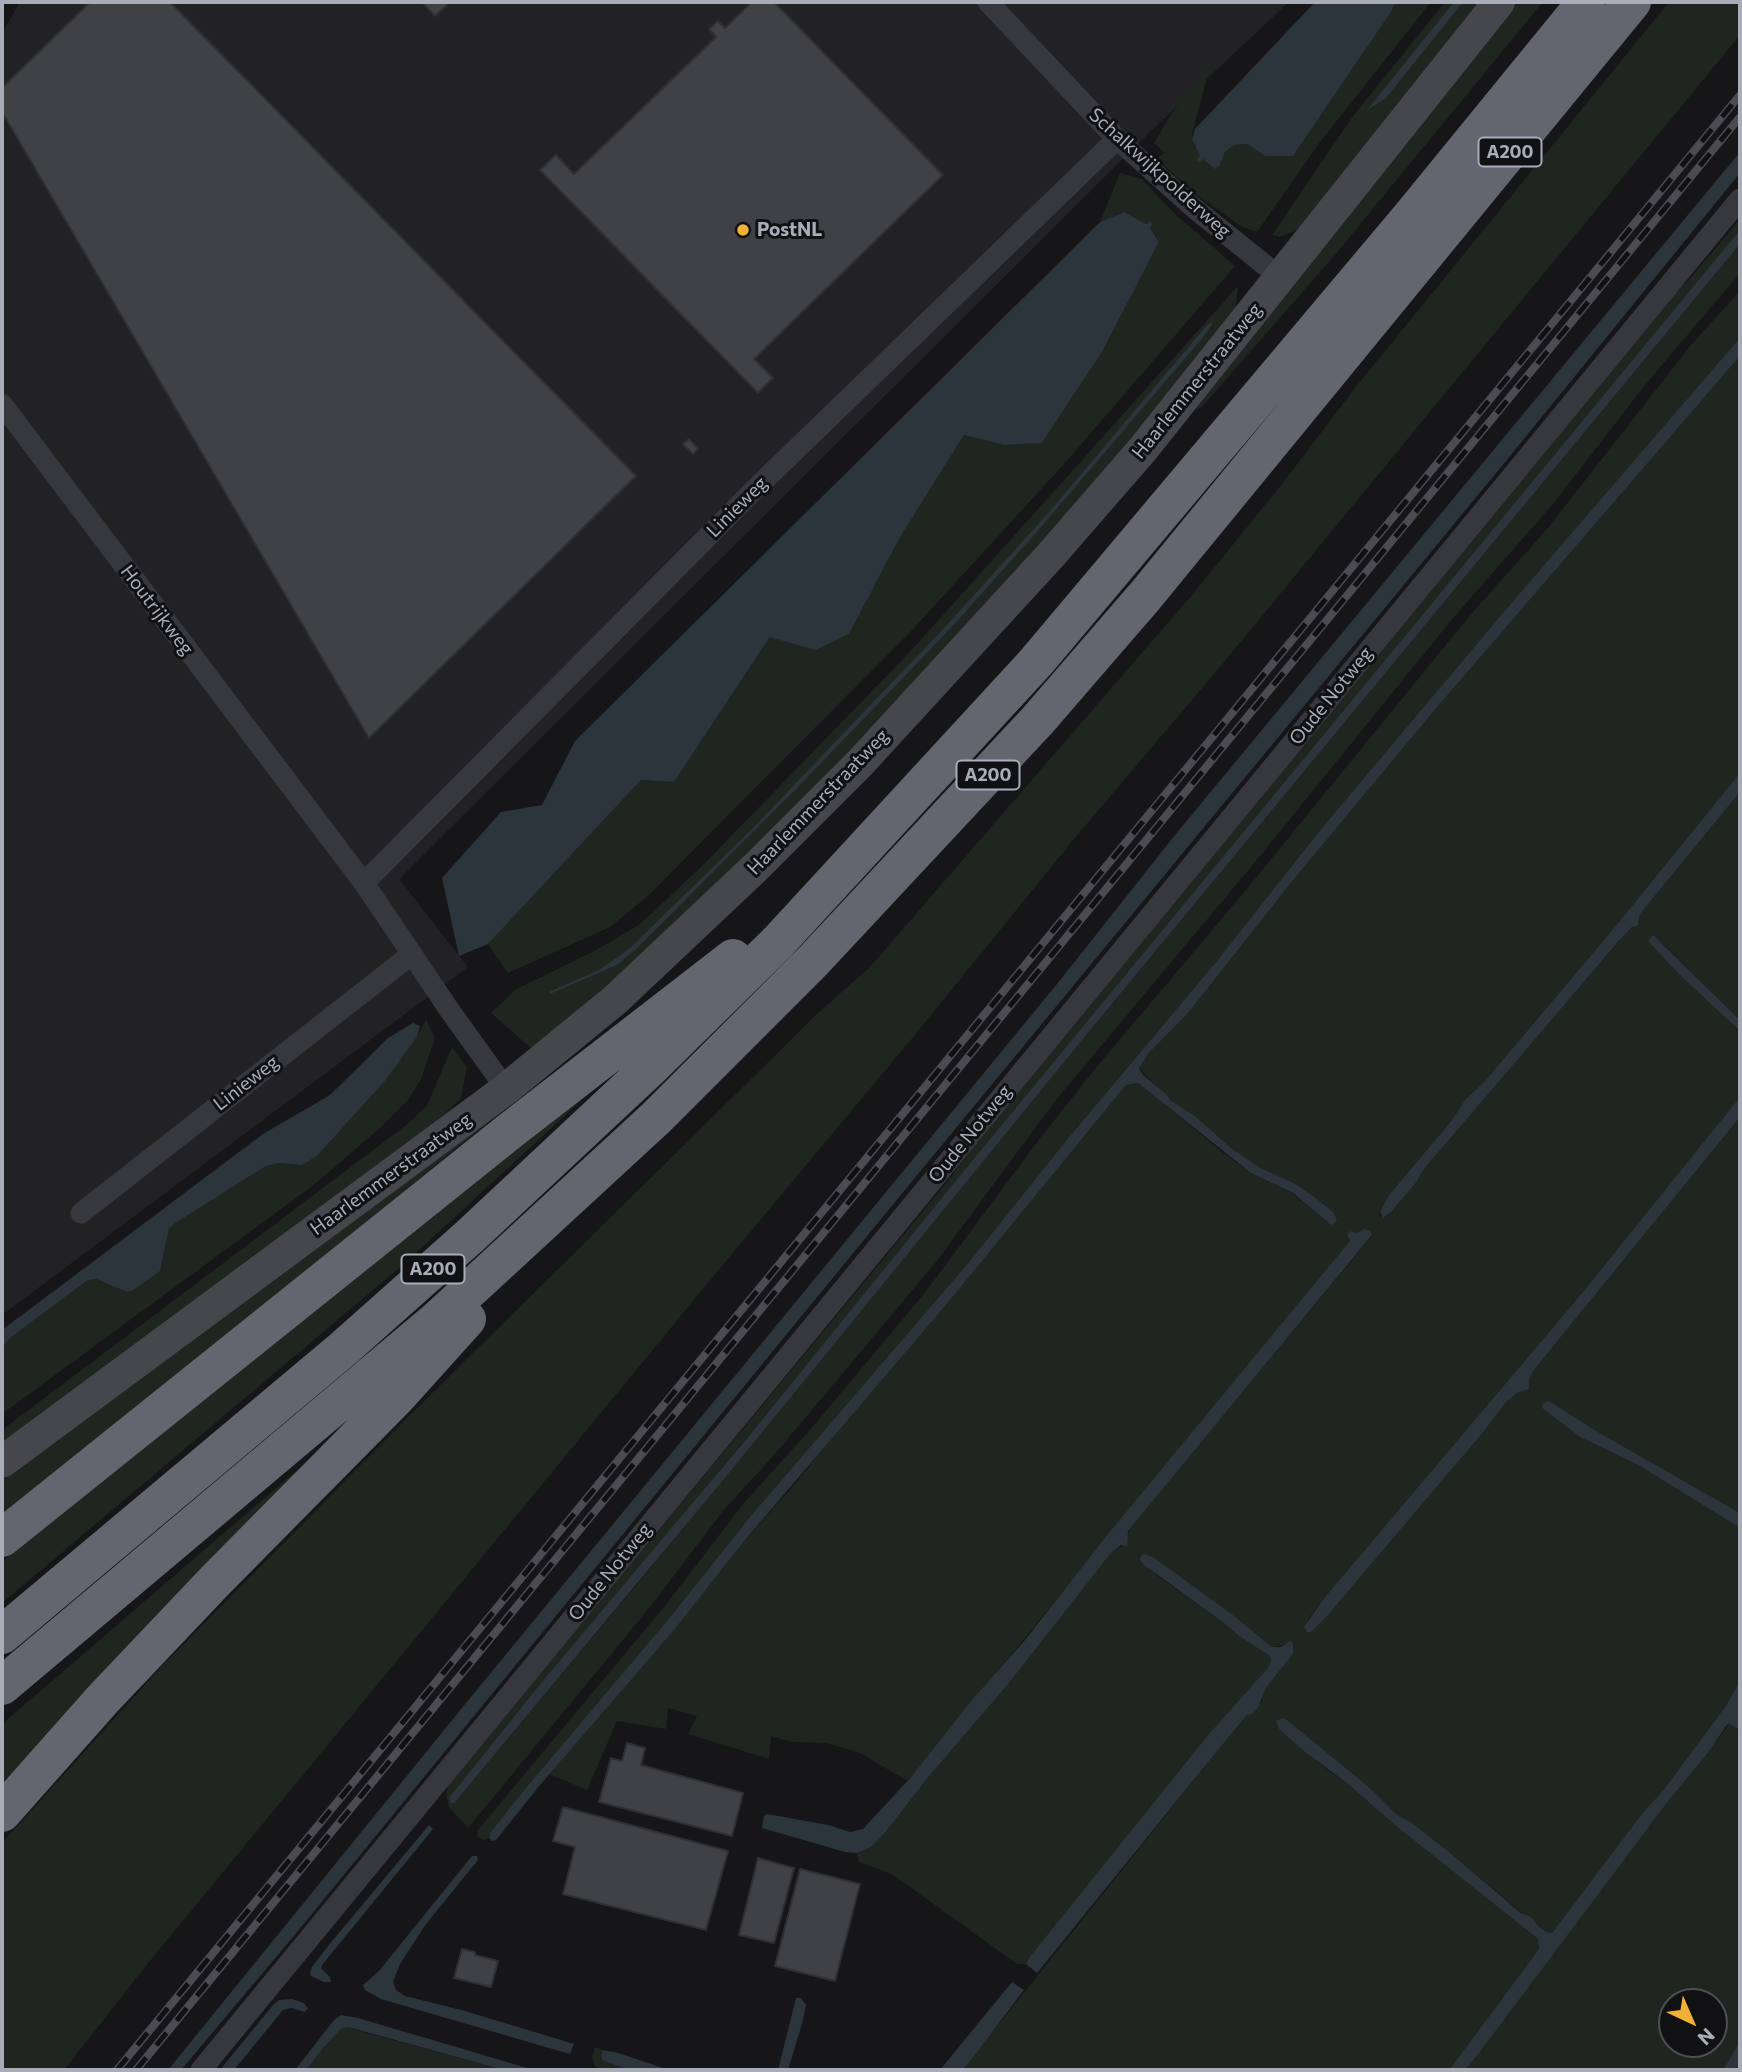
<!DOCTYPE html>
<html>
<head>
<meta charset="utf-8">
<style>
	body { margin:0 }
	#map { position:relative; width:1742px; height:2072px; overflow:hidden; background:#161618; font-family:Commissioner,sans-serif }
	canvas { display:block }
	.frame { position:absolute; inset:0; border:4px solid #a8adb8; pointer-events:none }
	.north { position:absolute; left:1658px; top:1988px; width:70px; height:70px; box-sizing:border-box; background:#111113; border:2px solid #4d4f55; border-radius:50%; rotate:136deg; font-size:19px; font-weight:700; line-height:28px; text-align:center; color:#a8adb8 }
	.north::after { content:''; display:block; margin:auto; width:24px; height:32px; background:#f2b134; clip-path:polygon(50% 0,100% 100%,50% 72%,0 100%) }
</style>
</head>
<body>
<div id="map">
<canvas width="1742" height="2072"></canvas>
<div class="frame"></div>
<div class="north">N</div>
</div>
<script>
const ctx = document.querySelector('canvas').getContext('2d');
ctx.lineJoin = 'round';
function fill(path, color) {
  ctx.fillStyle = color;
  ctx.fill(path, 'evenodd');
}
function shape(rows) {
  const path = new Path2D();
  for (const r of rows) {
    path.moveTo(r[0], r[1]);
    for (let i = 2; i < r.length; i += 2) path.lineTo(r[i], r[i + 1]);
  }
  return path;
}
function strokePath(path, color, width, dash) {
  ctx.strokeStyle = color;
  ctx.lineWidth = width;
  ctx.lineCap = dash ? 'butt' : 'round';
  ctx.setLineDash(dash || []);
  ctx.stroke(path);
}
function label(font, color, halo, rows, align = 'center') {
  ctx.font = font + ' Commissioner,sans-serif';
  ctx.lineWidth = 6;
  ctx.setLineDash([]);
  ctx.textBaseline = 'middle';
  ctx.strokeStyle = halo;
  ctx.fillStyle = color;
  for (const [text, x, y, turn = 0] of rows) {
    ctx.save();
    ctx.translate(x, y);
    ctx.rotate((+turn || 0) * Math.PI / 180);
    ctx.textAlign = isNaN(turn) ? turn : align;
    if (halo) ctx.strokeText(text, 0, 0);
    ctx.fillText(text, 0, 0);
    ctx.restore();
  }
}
fill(shape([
	[20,2,1289,2,1150,132,399,879,468,967,2,1315,2,33]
]), '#222225');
fill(shape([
	[1396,2,1431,2,1320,142,1257,232,1242,227,1196,194,1156,158,1165,153,1154,143,1170,116,1211,62,1192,134,1192,139,1200,156,1196,160,1198,163,1203,159,1220,165,1225,152,1233,145,1247,144,1265,156,1293,156,1391,12],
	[1445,2,1483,2,1307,223,1293,232,1280,237,1272,235,1353,116],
	[1516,2,1543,2,1334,256,1202,407,1191,411],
	[1669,2,1740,2,1740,35,1220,667,1074,839,914,1036,707,1284,149,1962,64,2070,2,2070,2,1843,161,1667,407,1418,818,1013,870,967,1192,595,1282,484,1355,388],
	[1120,173,1142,179,1175,214,1235,266,1065,463,914,628,648,896,610,927,508,973,488,944,641,780,674,782,771,636,815,649,849,634,899,539,964,435,1004,445,1042,443,1102,352,1159,242,1150,227,1153,223,1150,221,1146,224,1124,212,1100,222],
	[1740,219,1740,230,1695,286,450,1798,465,1790,644,1576,1087,1034,1740,244,1740,273,1645,385,1553,504,1453,618,1256,861,1056,1100,936,1262,775,1454,723,1511,650,1607,468,1828,449,1807,446,1793,449,1784,952,1176,1006,1102,1661,306,1688,281],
	[1238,286,1236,307,1198,362,1051,536,901,700,658,945,532,1049,491,1013,515,990,596,950,639,925,702,866,908,654],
	[1740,291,1740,338,1716,368,1502,614,1321,829,1216,962,1065,1142,969,1262,749,1518,671,1616,525,1789,490,1833,489,1838,484,1840,477,1836,477,1831,668,1602,743,1504,808,1432,923,1295,1041,1137,1095,1069,1245,891,1472,613,1547,529,1691,345],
	[1740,356,1740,773,1614,928,1485,1081,1465,1100,1452,1120,1389,1195,1379,1214,1383,1218,1391,1212,1415,1184,1424,1169,1517,1059,1628,931,1639,922,1639,916,1644,909,1740,792,1740,1020,1660,941,1728,1020,1740,1031,1740,1097,1637,1228,1325,1597,1307,1621,1328,1615,1485,1430,1506,1402,1517,1393,1529,1389,1529,1379,1533,1371,1740,1117,1740,1513,1598,1432,1549,1401,1542,1408,1580,1437,1640,1466,1740,1528,1740,1681,1725,1707,1665,1788,1641,1815,1552,1933,1547,1932,1538,1926,1448,1851,1412,1823,1396,1815,1370,1788,1276,1721,1279,1729,1329,1771,1348,1784,1396,1826,1538,1939,1539,1949,1449,2070,962,2070,1218,1750,1247,1715,1262,1702,1262,1695,1265,1689,1293,1654,1293,1644,1272,1647,1233,1615,1156,1559,1155,1574,1224,1623,1239,1636,1270,1656,1271,1661,1269,1668,1208,1735,1026,1964,1017,1964,892,1874,859,1862,857,1853,871,1847,884,1834,930,1775,1009,1683,1111,1553,1123,1545,1131,1527,1148,1506,1372,1236,1357,1233,1347,1234,1350,1240,1349,1242,911,1777,906,1780,860,1753,827,1743,793,1742,771,1736,769,1759,688,1734,697,1716,668,1708,666,1729,617,1721,587,1790,549,1774,675,1629,745,1540,796,1483,840,1427,951,1299,1126,1085,1138,1083,1144,1087,1222,1152,1251,1173,1292,1193,1330,1224,1337,1219,1313,1196,1294,1183,1261,1168,1231,1148,1194,1115,1171,1101,1139,1068,1149,1053,1189,1012,1290,884,1433,712],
	[426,1019,435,1038,421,1079,407,1101,380,1128,315,1184,2,1414,2,1348,10,1338,88,1280,96,1279,127,1292,160,1271,169,1229,174,1224,266,1166,280,1163,302,1165,317,1156,385,1081,417,1037],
	[452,1047,467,1067,461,1098,435,1123,2,1445,2,1430,405,1126,427,1106],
	[568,1058,334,1248,2,1514,2,1480],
	[610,1074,405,1263,2,1603,2,1562,121,1463],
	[383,1396,158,1627,2,1783,2,1724],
	[1729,1724,1740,1730,1740,2041,1723,2070,1465,2070,1669,1800,1708,1753],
	[1672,2002,1714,2002,1714,2044,1672,2044],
	[348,2027,356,2030,504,2070,306,2070,324,2047,342,2028],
	[595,2047,603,2050,601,2056,603,2061,630,2070,600,2070,595,2066,592,2058]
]), '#1e261f');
fill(shape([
	[1315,2,1396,2,1391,12,1293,156,1265,156,1247,144,1234,145,1225,152,1220,165,1215,169,1203,159,1199,163,1196,160,1200,156,1192,139,1195,129],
	[1454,2,1463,2,1386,98,1367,110],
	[1740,152,1740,173,1506,461,895,1202,293,1937,181,2070,168,2070,466,1703,1057,984,1175,835],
	[1124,212,1146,224,1150,221,1153,223,1150,228,1159,242,1102,352,1042,443,1004,445,964,435,899,539,849,634,815,650,770,637,674,782,641,780,488,944,459,956,442,878,501,812,542,805,575,741,1100,222],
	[1740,230,1740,244,1087,1034,724,1479,465,1790,454,1803,451,1803,449,1798,542,1682,743,1443,968,1166],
	[1212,322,1211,326,1199,342,1035,534,948,631,797,788,638,947,617,965,550,994,549,992,599,970,629,949,753,828,946,626,1050,511,1208,324],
	[1740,338,1740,356,1433,712,1290,884,1189,1012,1149,1053,1139,1068,1143,1075,1166,1094,1171,1101,1194,1115,1231,1148,1261,1168,1294,1183,1313,1196,1333,1212,1337,1220,1332,1225,1330,1224,1293,1193,1251,1173,1138,1083,1126,1085,951,1299,745,1540,675,1629,540,1785,496,1840,492,1841,489,1838,490,1833,525,1789,671,1616,749,1518,969,1262,1065,1142,1216,962,1321,829,1502,614],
	[1740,773,1740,792,1644,909,1639,916,1638,926,1632,927,1618,942,1424,1169,1415,1184,1391,1212,1383,1218,1380,1212,1389,1195,1452,1120,1465,1100,1485,1081,1614,928],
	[1653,935,1740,1020,1740,1031,1680,975,1648,941],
	[413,1023,420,1026,417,1037,385,1081,317,1156,302,1165,280,1163,266,1166,174,1224,169,1229,160,1271,133,1290,127,1292,96,1279,88,1280,10,1338,2,1348,2,1330,263,1134,330,1095,388,1038],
	[1740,1097,1740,1117,1533,1371,1529,1379,1529,1389,1517,1393,1506,1402,1485,1430,1328,1615,1312,1631,1308,1633,1304,1627,1325,1597,1588,1286],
	[1364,1229,1370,1231,1372,1235,1137,1520,1128,1531,1127,1546,1121,1545,1111,1553,1009,1683,930,1775,884,1834,871,1847,857,1853,845,1852,762,1828,764,1816,767,1814,828,1825,850,1832,863,1829,911,1777,972,1700,1025,1640,1104,1539,1349,1242,1350,1240,1347,1235,1351,1231,1357,1233],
	[1549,1401,1598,1432,1740,1513,1740,1528,1640,1466,1580,1437,1542,1408,1543,1403],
	[1145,1554,1156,1559,1233,1615,1272,1647,1281,1647,1290,1641,1293,1643,1293,1654,1265,1689,1259,1706,1252,1714,1247,1715,1218,1750,1037,1973,1026,1964,1029,1958,1208,1735,1268,1668,1271,1661,1270,1656,1239,1636,1224,1623,1144,1565,1140,1560,1141,1556],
	[1740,1681,1740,1730,1729,1724,1726,1726,1708,1753,1669,1800,1479,2053,1465,2070,1449,2070,1539,1949,1538,1939,1396,1826,1348,1784,1304,1751,1279,1729,1276,1721,1283,1718,1288,1721,1370,1788,1397,1815,1412,1823,1448,1851,1521,1913,1531,1917,1538,1926,1547,1932,1552,1933,1641,1815,1665,1788,1725,1707],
	[429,1825,433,1829,322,1965,321,1968,330,1977,331,1982,324,1982,311,1976,310,1973,312,1967,328,1946],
	[472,1856,477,1856,478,1860,426,1924,400,1964,393,1982,396,1990,405,1996,465,2011,574,2044,570,2054,381,1999,365,1990,363,1985,379,1971],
	[1012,1982,1024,1990,971,2060,962,2070,940,2070],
	[796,1998,801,1998,806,2005,802,2024,788,2070,778,2070],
	[292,1999,304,2003,308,2009,304,2012,292,2008,283,2010,234,2070,220,2070,273,2005,279,2000],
	[341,2015,358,2018,534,2070,504,2070,348,2027,342,2028,324,2047,306,2070,295,2070,334,2020],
	[1740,2041,1740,2070,1723,2070],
	[603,2050,618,2053,669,2070,630,2070,603,2061,601,2056]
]), '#2c353c');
const building = shape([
	[90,2,170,2,636,476,369,738,2,112,2,88,90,2],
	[422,2,450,2,435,16,422,2],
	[752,2,774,2,943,175,754,359,773,378,758,393,540,170,556,155,574,174,716,37,709,29,718,21,725,28,752,2],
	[689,439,698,449,693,454,683,444,689,439],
	[627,1743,645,1748,641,1765,743,1793,732,1836,599,1802,611,1758,622,1761,627,1743],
	[563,1807,728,1851,706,1930,563,1894,575,1847,553,1841,563,1807],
	[758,1858,794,1868,774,1943,739,1935,758,1858],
	[800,1869,860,1884,835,1981,775,1966,800,1869],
	[462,1949,475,1952,475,1955,498,1961,491,1987,454,1978,462,1949]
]);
fill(building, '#404145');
strokePath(building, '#303034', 2);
strokePath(shape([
	[988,2,1117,139,1194,208,1281,278],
	[2,404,364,883,448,1008,506,1089],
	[364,883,754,490,1117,139],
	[81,1213,412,954],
	[201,2070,1740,199]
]), '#37383d', 21);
strokePath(shape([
	[2,1462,506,1089,615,1000,755,868,860,763,1051,555,1143,449,1499,2]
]), '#45474d', 32);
strokePath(shape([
	[2,1538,511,1130,733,958],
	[2,1635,344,1348,470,1236,655,1063,778,942,1036,662,1413,214,1586,2],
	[2,1686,438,1319,656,1118,813,961,1038,720,1146,595,1632,2],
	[2,1813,103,1699,215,1581,395,1399,467,1319]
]), '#63666e', 38);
const rail = shape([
	[117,2070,1740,95],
	[136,2070,1740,117]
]);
strokePath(rail, '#4a4c52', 8);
strokePath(rail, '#111113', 5, [16]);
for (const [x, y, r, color] of [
	[743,230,7,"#f2b134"]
]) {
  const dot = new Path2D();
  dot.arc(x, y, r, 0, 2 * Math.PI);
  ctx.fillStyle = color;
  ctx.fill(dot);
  strokePath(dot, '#111113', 2.5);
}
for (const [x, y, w] of [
	[1510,152,63],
	[988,775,63],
	[433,1269,63]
]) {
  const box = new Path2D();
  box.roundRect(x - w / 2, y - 14.5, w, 29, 5);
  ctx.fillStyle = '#111113';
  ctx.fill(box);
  strokePath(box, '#a8adb8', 2);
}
label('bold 18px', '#a8adb8', null, [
	["A200",1510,152],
	["A200",988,775],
	["A200",433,1269]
]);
label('19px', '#a8adb8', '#111113', [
	["Schalkwijkpolderweg",1160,173,42],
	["Haarlemmerstraatweg",1197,381,-51],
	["Linieweg",737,507,-45],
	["Houtrijkweg",157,610,53],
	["Oude Notweg",1331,696,-51],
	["Haarlemmerstraatweg",818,802,-46],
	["Linieweg",246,1083,-38],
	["Oude Notweg",970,1134,-51],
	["Haarlemmerstraatweg",391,1174,-36],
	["Oude Notweg",610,1572,-51]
]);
label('bold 19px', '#a8adb8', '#111113', [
	["PostNL",757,230]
], 'left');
</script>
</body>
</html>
